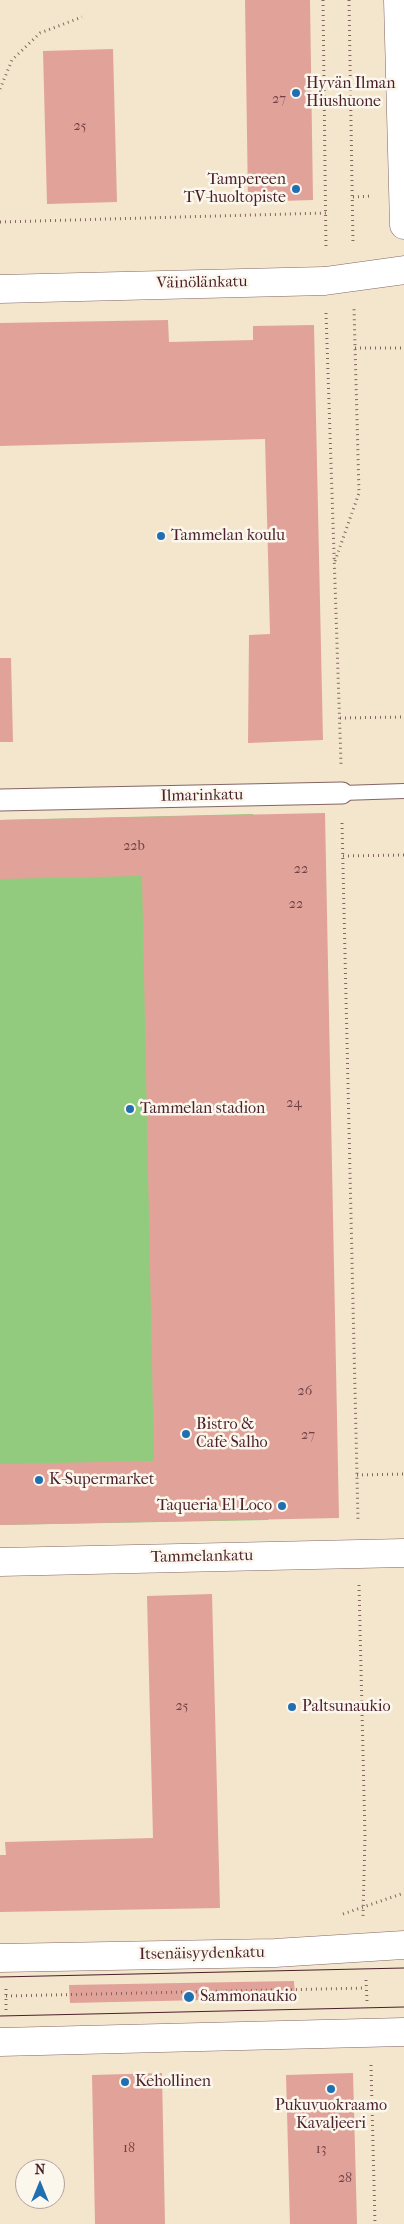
<!DOCTYPE html>
<html>
<head>
<meta charset="utf-8">
<style>
	body { margin:0 }
	#map { position:relative; width:404px; height:2224px; overflow:hidden; background:#f3e6cc; font-family:"IM FELL French Canon",serif }
	canvas { display:block }
	.north { position:absolute; left:15px; top:2159px; width:50px; height:50px; box-sizing:border-box; background:#fbf7ec; border:1px solid #b4a19f; border-radius:50%; rotate:0deg; font-size:14px; font-weight:700; line-height:20px; text-align:center; color:#4a1f2b }
	.north::after { content:''; display:block; margin:auto; width:18px; height:22px; background:#1f6fb2; clip-path:polygon(50% 0,100% 100%,50% 72%,0 100%) }
</style>
</head>
<body>
<div id="map">
<canvas width="404" height="2224"></canvas>
<div class="north">N</div>
</div>
<script>
const ctx = document.querySelector('canvas').getContext('2d');
ctx.lineJoin = 'round';
function fill(path, color) {
  ctx.fillStyle = color;
  ctx.fill(path, 'evenodd');
}
function shape(rows) {
  const path = new Path2D();
  for (const r of rows) {
    path.moveTo(r[0], r[1]);
    for (let i = 2; i < r.length; i += 2) path.lineTo(r[i], r[i + 1]);
  }
  return path;
}
function strokePath(path, color, width, dash) {
  ctx.strokeStyle = color;
  ctx.lineWidth = width;
  ctx.lineCap = dash ? 'butt' : 'round';
  ctx.setLineDash(dash || []);
  ctx.stroke(path);
}
function label(font, color, halo, rows, align = 'center') {
  ctx.font = font + ' "IM FELL French Canon",serif';
  ctx.lineWidth = 5;
  ctx.setLineDash([]);
  ctx.textBaseline = 'middle';
  ctx.strokeStyle = halo;
  ctx.fillStyle = color;
  for (const [text, x, y, turn = 0] of rows) {
    ctx.save();
    ctx.translate(x, y);
    ctx.rotate((+turn || 0) * Math.PI / 180);
    ctx.textAlign = isNaN(turn) ? turn : align;
    if (halo) ctx.strokeText(text, 0, 0);
    ctx.fillText(text, 0, 0);
    ctx.restore();
  }
}
fill(shape([
	[253,814,268,1520,0,1525,0,820]
]), '#93cb7e');
fill(shape([
	[245,0,310,0,313,200,248,202],
	[113,49,117,202,47,204,43,51],
	[168,320,169,342,253,340,253,326,314,325,323,740,248,743,249,635,270,634,265,439,0,446,0,323],
	[0,658,11,658,13,742,0,742],
	[325,813,339,1518,0,1525,0,1464,154,1461,142,876,0,879,0,820],
	[212,1594,220,1908,0,1912,0,1855,6,1855,5,1842,153,1838,147,1596],
	[294,1981,295,1998,70,2003,69,1985],
	[162,2073,165,2224,95,2224,92,2075],
	[353,2073,357,2224,290,2224,286,2075]
]), '#e1a399');
const service = shape([
	[342,793,404,791]
]);
const pedestrian = shape([
	[0,800,342,793]
]);
const minor = shape([
	[0,289,325,281,404,270],
	[0,1562,404,1553]
]);
const secondary = shape([
	[398,0,404,225],
	[0,1958,275,1953,404,1945],
	[0,2042,404,2032]
]);
strokePath(service, '#856563', 16);
strokePath(pedestrian, '#856563', 23);
strokePath(minor, '#856563', 29);
strokePath(secondary, '#856563', 29);
strokePath(shape([
	[323,0,326,249],
	[349,0,353,245],
	[0,89,12,60,40,33,82,17],
	[353,197,371,196],
	[0,222,326,213],
	[326,313,341,764],
	[355,348,404,348],
	[335,561,359,493,354,308],
	[340,718,404,717],
	[342,823,358,1521],
	[343,856,404,855],
	[357,1475,404,1474],
	[359,1585,365,1836,363,1916],
	[343,1914,404,1893],
	[366,1980,367,2001],
	[6,1989,6,2010],
	[6,1996,366,1988],
	[371,2065,375,2224]
]), '#856563', 3, [1, 4]);
strokePath(service, '#fff', 14);
strokePath(pedestrian, '#fff', 21);
strokePath(minor, '#fff', 28);
strokePath(secondary, '#fff', 28);
strokePath(shape([
	[0,1977,404,1968],
	[0,2016,404,2007]
]), '#4a1f2b', 1);
for (const [x, y, r, color] of [
	[296,93,5,"#1f6fb2"],
	[296,189,5,"#1f6fb2"],
	[161,536,5,"#1f6fb2"],
	[130,1109,5,"#1f6fb2"],
	[186,1434,5,"#1f6fb2"],
	[39,1480,5,"#1f6fb2"],
	[282,1506,5,"#1f6fb2"],
	[292,1707,5,"#1f6fb2"],
	[189,1997,6,"#1f6fb2"],
	[125,2082,5,"#1f6fb2"],
	[331,2089,5,"#1f6fb2"]
]) {
  const dot = new Path2D();
  dot.arc(x, y, r, 0, 2 * Math.PI);
  ctx.fillStyle = color;
  ctx.fill(dot);
  strokePath(dot, '#fbf7ec', 2);
}
label('14px', '#704046', null, [
	["27",279,100],
	["25",80,127],
	["22b",134,847],
	["22",301,870],
	["22",296,905],
	["24",294,1104],
	["26",305,1392],
	["27",308,1436],
	["25",182,1707],
	["18",129,2149],
	["13",321,2150],
	["28",345,2179]
]);
label('16px', '#4a1f2b', '#fbf7ec', [
	["Hyvän Ilman",306,84],
	["Hiushuone",306,102],
	["Tampereen",286,180,"right"],
	["TV-huoltopiste",286,198,"right"],
	["Tammelan koulu",171,536],
	["Tammelan stadion",140,1109],
	["Bistro &",196,1425],
	["Cafe Salho",196,1443],
	["K-Supermarket",49,1480],
	["Taqueria El Loco",272,1506,"right"],
	["Paltsunaukio",302,1707],
	["Sammonaukio",200,1997],
	["Kehollinen",135,2082],
	["Pukuvuokraamo",331,2106,"center"],
	["Kavaljeeri",331,2124,"center"]
], 'left');
label('16px', '#4a1f2b', '#fbf7ec', [
	["Väinölänkatu",202,283,-1],
	["Ilmarinkatu",202,796,-1],
	["Tammelankatu",202,1557,-1],
	["Itsenäisyydenkatu",202,1954,-1]
]);
</script>
</body>
</html>
